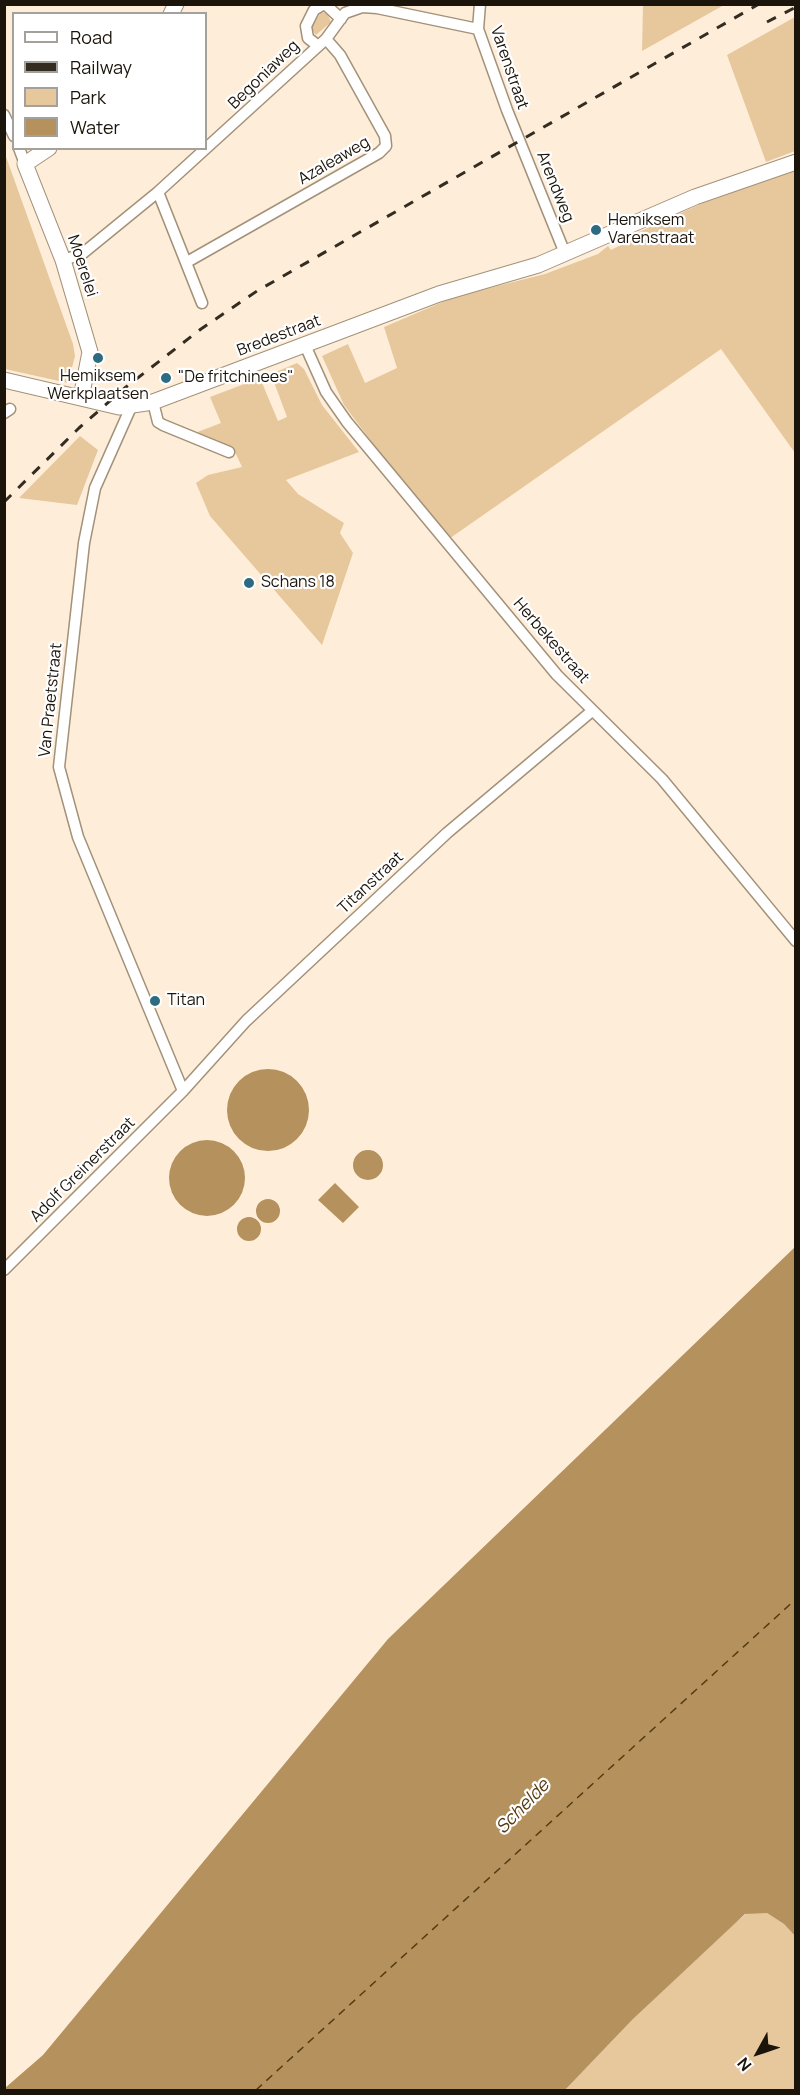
<!DOCTYPE html>
<html>
<head>
<meta charset="utf-8">
<style>
	body { margin:0 }
	#map { position:relative; width:800px; height:2095px; overflow:hidden; background:#feeed9; font-family:Manrope,sans-serif }
	canvas { display:block }
	.frame { position:absolute; inset:0; border:6px solid #1b140b; pointer-events:none }
	.legend { position:absolute; left:12px; top:12px; width:195px; height:138px; box-sizing:border-box; background:#fff; border:2px solid #a4a19d; margin:0; padding:8px 10px; list-style:none; font-size:18px; color:#1b140b }
	.legend li { display:flex; align-items:center; gap:12px; height:30px }
	.legend b { width:30px; border:2px solid #a4a19d }
	.north { position:absolute; left:728px; top:2023px; width:60px; height:60px; -webkit-text-stroke:4px #fff; paint-order:stroke; rotate:230deg; font-size:16px; font-weight:700; line-height:24px; text-align:center; color:#1b140b }
	.north::after { content:''; display:block; margin:auto; width:21px; height:27px; background:#1b140b; clip-path:polygon(50% 0,100% 100%,50% 72%,0 100%) }
</style>
</head>
<body>
<div id="map">
<canvas width="800" height="2095"></canvas>
<div class="frame"></div>
<ul class="legend">
<li><b style="height:8px;background:#fff"></b>Road</li>
<li><b style="height:8px;background:#342c21"></b>Railway</li>
<li><b style="height:16px;background:#e7c79c"></b>Park</li>
<li><b style="height:16px;background:#b5915e"></b>Water</li>
</ul>
<div class="north">N</div>
</div>
<script>
const ctx = document.querySelector('canvas').getContext('2d');
ctx.lineJoin = 'round';
function fill(path, color) {
  ctx.fillStyle = color;
  ctx.fill(path, 'evenodd');
}
function shape(rows) {
  const path = new Path2D();
  for (const r of rows) {
    if (r.length === 3) {
      path.moveTo(r[0] + r[2], r[1]);
      path.arc(r[0], r[1], r[2], 0, 2 * Math.PI);
      continue;
    }
    path.moveTo(r[0], r[1]);
    for (let i = 2; i < r.length; i += 2) path.lineTo(r[i], r[i + 1]);
  }
  return path;
}
function strokePath(path, color, width, dash) {
  ctx.strokeStyle = color;
  ctx.lineWidth = width;
  ctx.lineCap = dash ? 'butt' : 'round';
  ctx.setLineDash(dash || []);
  ctx.stroke(path);
}
function label(font, color, halo, rows, align = 'center') {
  ctx.font = font + ' Manrope,sans-serif';
  ctx.lineWidth = 4.5;
  ctx.setLineDash([]);
  ctx.textBaseline = 'middle';
  ctx.strokeStyle = halo;
  ctx.fillStyle = color;
  for (const [text, x, y, turn = 0] of rows) {
    ctx.save();
    ctx.translate(x, y);
    ctx.rotate((+turn || 0) * Math.PI / 180);
    ctx.textAlign = isNaN(turn) ? turn : align;
    if (halo) ctx.strokeText(text, 0, 0);
    ctx.fillText(text, 0, 0);
    ctx.restore();
  }
}
fill(shape([
	[643,5,643,4,724,5,642,51],
	[321,12,327,13,331,22,316,35,311,29],
	[795,17,795,151,766,162,727,55],
	[4,151,73,344,75,356,68,383,5,369],
	[795,170,795,453,721,349,446,541,344,405,322,356,348,344,365,383,397,368,384,327,454,297,545,274,598,254,608,246,611,250,623,244,621,240,703,203],
	[297,363,304,369,322,405,359,452,286,480,298,494,344,523,340,533,353,553,322,645,210,516,196,483,208,475,242,467,235,452,195,433,221,423,210,397,260,378,278,421,287,417,271,374],
	[80,436,98,450,77,505,19,498],
	[757,1911,767,1913,784,1924,795,1936,795,2090,565,2090,632,2020,730,1927,746,1914]
]), '#e7c79c');
fill(shape([
	[268,1110,41],
	[207,1178,38],
	[368,1165,15],
	[335,1183,359,1207,343,1223,318,1200],
	[268,1211,12],
	[249,1229,12],
	[795,1247,795,1936,784,1924,767,1913,745,1914,632,2020,565,2090,5,2090,5,2088,43,2055,388,1639]
]), '#b5915e');
strokePath(shape([
	[256,2090,796,1599]
]), '#563c13', 1.5, [8, 6]);
const street = shape([
	[325,4,341,19],
	[480,4,478,29,507,110,562,246],
	[317,45,308,38,306,26,314,10,324,4],
	[4,115,14,136],
	[19,148,25,164],
	[158,192,202,303],
	[63,260,82,254,158,192,326,39,345,13,362,7,377,8,478,29],
	[187,262,379,153,386,146,385,136,340,55,326,39],
	[305,345,326,392,347,422,557,675,662,779,796,941],
	[153,402,158,422,163,425,229,452],
	[131,407,95,488,84,543,59,767,78,837,183,1091],
	[4,413,10,409],
	[4,1270,183,1091,246,1021,447,833,592,711]
]);
const secondary = shape([
	[171,14,176,4],
	[49,148,25,164,63,260,90,352,81,398],
	[4,380,119,407,153,402,439,294,538,265,695,197,796,162]
]);
strokePath(street, '#a39179', 13);
strokePath(secondary, '#a39179', 17);
strokePath(street, '#fff', 10);
strokePath(secondary, '#fff', 15);
strokePath(shape([
	[767,22,796,7],
	[4,502,79,428,126,387,201,329,257,291,759,4]
]), '#342c21', 3, [10, 10]);
for (const [x, y, r, color] of [
	[596,230,6,"#2d6b81"],
	[98,358,6,"#2d6b81"],
	[166,378,6,"#2d6b81"],
	[249,583,6,"#2d6b81"],
	[155,1001,6,"#2d6b81"]
]) {
  const dot = new Path2D();
  dot.arc(x, y, r, 0, 2 * Math.PI);
  ctx.fillStyle = color;
  ctx.fill(dot);
  strokePath(dot, '#fff', 2);
}
label('16px', '#1b140b', '#fff', [
	["Varenstraat",509,68,71],
	["Begoniaweg",264,75,-44],
	["Azaleaweg",334,161,-30],
	["Arendweg",555,187,68],
	["Moerelei",82,266,72],
	["Bredestraat",279,336,-21],
	["Herbekestraat",551,641,49],
	["Van Praetstraat",51,700,-84],
	["Titanstraat",371,883,-43],
	["Adolf Greinerstraat",83,1170,-45]
]);
label('16px', '#1b140b', '#fff', [
	["Hemiksem",608,221],
	["Varenstraat",608,239],
	["Hemiksem",98,377,"center"],
	["Werkplaatsen",98,395,"center"],
	["\"De fritchinees\"",178,378],
	["Schans 18",261,583],
	["Titan",167,1001]
], 'left');
label('italic 18px', '#563c13', '#fff', [
	["Schelde",523,1807,-46]
]);
</script>
</body>
</html>
